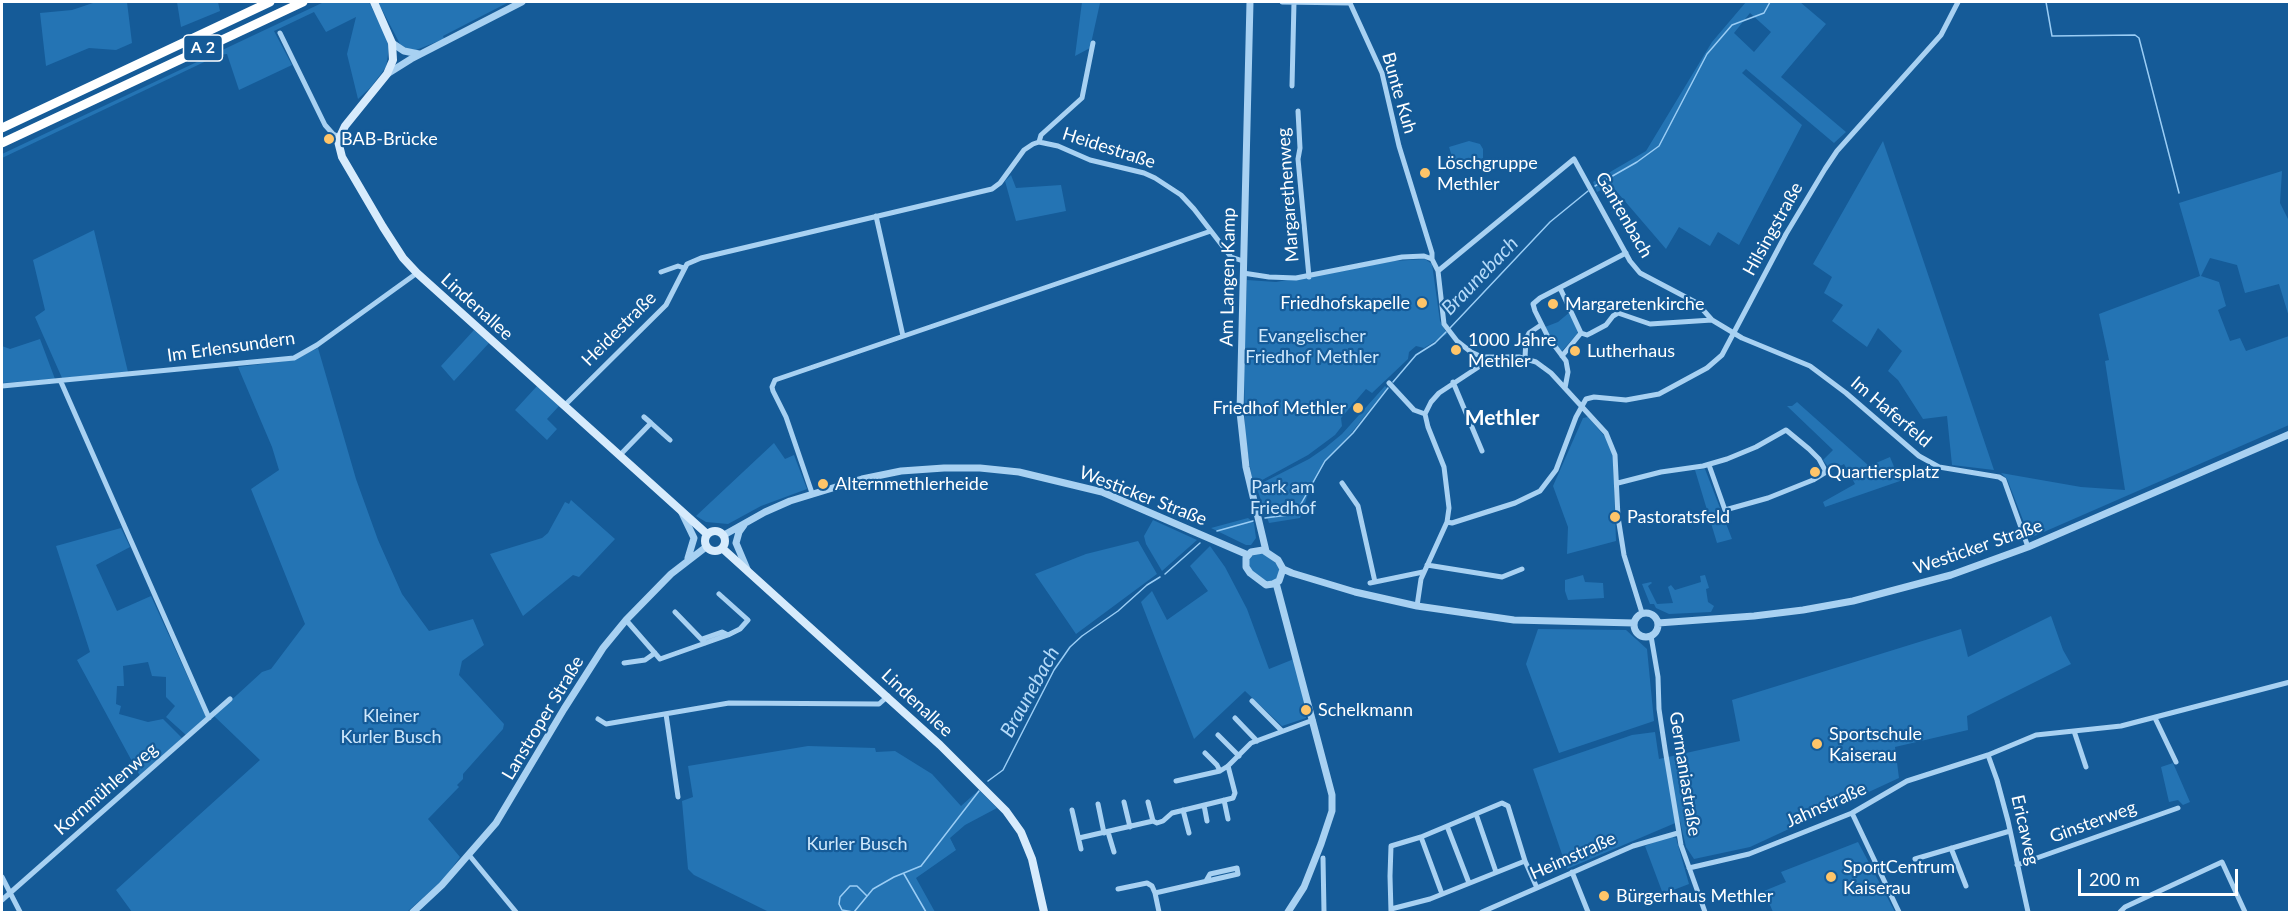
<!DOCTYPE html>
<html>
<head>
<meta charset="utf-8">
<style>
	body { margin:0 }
	#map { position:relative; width:2291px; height:914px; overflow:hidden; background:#155b98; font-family:Lato,sans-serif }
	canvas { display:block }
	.frame { position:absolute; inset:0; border:3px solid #fff; pointer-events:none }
	.scale { position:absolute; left:2078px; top:869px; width:160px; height:27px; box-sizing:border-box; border:3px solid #fff; border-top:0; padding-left:8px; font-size:18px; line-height:21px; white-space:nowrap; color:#fff; -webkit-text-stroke:4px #155b98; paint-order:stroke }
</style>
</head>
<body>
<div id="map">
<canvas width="2291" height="914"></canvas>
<div class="frame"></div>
<div class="scale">200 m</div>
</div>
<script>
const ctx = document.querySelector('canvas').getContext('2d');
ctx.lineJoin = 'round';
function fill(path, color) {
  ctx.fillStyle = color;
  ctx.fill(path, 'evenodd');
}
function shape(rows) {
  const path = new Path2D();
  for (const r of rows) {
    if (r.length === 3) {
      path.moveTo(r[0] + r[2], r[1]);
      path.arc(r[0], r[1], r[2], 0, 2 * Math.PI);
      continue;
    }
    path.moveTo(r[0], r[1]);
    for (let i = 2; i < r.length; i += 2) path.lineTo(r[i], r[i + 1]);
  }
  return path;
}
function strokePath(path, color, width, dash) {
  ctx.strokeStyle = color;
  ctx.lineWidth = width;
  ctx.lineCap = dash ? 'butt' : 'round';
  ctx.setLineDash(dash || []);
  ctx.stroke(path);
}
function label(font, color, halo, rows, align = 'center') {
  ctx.font = font + ' Lato,sans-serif';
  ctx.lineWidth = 4.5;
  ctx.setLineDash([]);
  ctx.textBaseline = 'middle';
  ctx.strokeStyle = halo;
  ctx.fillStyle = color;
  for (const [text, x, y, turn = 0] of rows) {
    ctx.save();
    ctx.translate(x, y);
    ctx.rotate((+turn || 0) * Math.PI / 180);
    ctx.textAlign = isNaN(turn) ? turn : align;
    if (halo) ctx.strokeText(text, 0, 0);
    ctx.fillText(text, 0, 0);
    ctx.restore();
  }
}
fill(shape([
	[96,2,127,2,132,43,116,50,89,48,46,66,40,13,72,10],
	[177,2,218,2,220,11,181,27],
	[324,2,369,2,386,36,389,48,386,67,371,87,358,99,347,54,356,17,326,32,314,12,274,31,292,65,239,90,227,54,219,55,2,158,2,154],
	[378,2,509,2,443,36,444,39,416,50,407,49,400,44],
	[1082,2,1100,3,1090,48,1075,56],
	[1746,2,1800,2,1826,24,1781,77,1846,132,1834,143,1746,69,1742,73,1802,125,1739,245,1718,232,1710,246,1679,227,1666,249,1611,185,1597,192,1593,182,1646,151,1712,42],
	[1750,13,1771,32,1754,52,1734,33],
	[1469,141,1480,144,1483,149,1483,158,1468,164,1461,160,1458,163,1459,167,1456,169,1449,147],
	[1883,141,1994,470,1952,465,1947,416,1923,419,1898,380,1888,371,1902,351,1878,328,1867,347,1832,321,1843,305,1824,293,1832,277,1813,264],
	[2282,171,2280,203,2289,221,2289,317,2279,284,2245,293,2237,265,2210,258,2201,276,2219,282,2226,306,2218,310,2230,341,2240,338,2246,351,2289,336,2289,425,2030,538,2007,479,2001,473,2081,487,2125,490,2105,361,2109,360,2099,314,2200,276,2179,203],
	[1011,175,1016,188,1061,185,1066,211,1016,221,1005,181],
	[94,230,128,372,62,378,35,317,45,310,33,260],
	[1425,259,1432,264,1440,321,1447,334,1424,348,1416,346,1409,352,1408,359,1372,393,1366,389,1341,418,1342,426,1335,435,1308,455,1253,485,1245,436,1244,370,1247,280,1276,282,1394,261],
	[1570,312,1578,331,1577,334,1562,351,1558,350,1545,327,1558,322],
	[474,330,489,343,454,381,441,366],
	[40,339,55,379,2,383,2,346,10,349],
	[318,348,356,479,378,540,402,594,429,631,473,619,484,645,462,661,459,675,504,724,503,729,463,774,463,779,457,785,459,787,428,819,460,857,444,879,407,912,132,912,116,890,260,760,214,716,262,672,271,669,305,624,251,489,279,470,272,447,238,367,293,360],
	[537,386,559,406,547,419,557,429,547,440,515,410],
	[1385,386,1387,388,1352,432,1323,464,1307,497,1300,518,1269,523,1256,486,1309,459,1325,448,1342,434],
	[1797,402,1869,466,1890,457,1900,481,1825,507,1823,502,1855,484,1844,464,1831,471,1823,460,1833,450,1787,406,1792,406],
	[1588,417,1607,439,1613,454,1616,541,1567,554,1568,527,1553,486,1583,418],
	[774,443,785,459,794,455,807,489,761,506,728,524,706,522,696,516],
	[1705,469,1732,539,1717,543,1695,470],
	[571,500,615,539,579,577,573,575,523,616,490,554,542,538,548,533,565,502,569,504],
	[1248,518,1254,523,1256,538,1251,545,1246,545,1211,528],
	[1153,520,1197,540,1162,571,1146,544,1144,536],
	[121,528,130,547,96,565,117,611,151,596,206,717,186,735,166,717,175,706,166,697,166,677,152,676,148,662,123,666,124,686,117,686,116,704,121,706,119,714,148,722,163,719,182,738,140,776,77,660,90,652,56,546],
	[1138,541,1157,574,1076,634,1035,574,1086,554],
	[1210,546,1225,567,1247,609,1269,669,1294,659,1307,708,1306,718,1282,726,1245,691,1194,739,1141,602,1152,591,1167,620,1208,591,1190,566],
	[1255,553,1264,554,1277,564,1280,570,1276,580,1266,582,1250,569,1248,561],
	[1583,575,1585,582,1603,583,1604,598,1568,600,1565,591,1565,580],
	[1705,575,1709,588,1706,589,1708,602,1714,606,1711,612,1669,614,1656,608,1654,604,1650,604,1642,584,1651,582,1652,583,1648,586,1657,604,1673,603,1668,587,1671,585,1675,590,1701,582,1700,576],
	[2051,616,2063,650,2071,664,1967,716,1968,730,1895,747,1899,778,1750,847,1694,859,1686,847,1680,821,1567,869,1533,769,1632,735,1655,732,1659,759,1740,741,1732,700,1961,629,1968,657],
	[1538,629,1626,630,1647,649,1654,721,1559,753,1526,664],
	[808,746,875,748,876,752,895,751,932,774,961,806,979,790,997,808,965,825,950,838,956,850,916,878,935,912,769,912,694,875,688,869,682,801,693,797,688,766],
	[2173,763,2190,802,2183,805,2178,800,2169,802,2161,767],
	[1669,836,1676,838,1689,884,1663,894,1645,846],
	[1858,842,1895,912,1773,912,1764,891,1786,882,1781,872]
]), '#2474b4');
strokePath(shape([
	[2046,2,2052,36,2135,35,2139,38,2179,193],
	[1595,186,1637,162,1659,146,1707,54,1732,25,1764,13,1770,2],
	[1450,328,1550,222,1588,191],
	[1393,382,1416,355,1435,343,1446,332],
	[1265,518,1288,515,1297,511,1325,461,1353,433,1388,388],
	[1217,531,1253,521],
	[1165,574,1200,543],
	[988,781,1003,770,1054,670,1070,647,1082,636,1118,611,1147,585,1160,577],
	[904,874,926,912],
	[853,912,842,910,839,904,840,897,850,886,857,886,867,896],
	[854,912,873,889,894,877,921,866,979,791]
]), '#9acdf5', 1.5);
strokePath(shape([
	[1282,2,1350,3,1382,73,1399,146,1432,253,1432,259],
	[280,33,325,125,333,134,339,137],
	[1292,86,1294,2],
	[1298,111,1300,148,1298,159,1309,277],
	[1039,142,1041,135,1082,98,1093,43],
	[876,216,903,336],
	[1438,271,1574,159,1630,261,1640,273,1697,303,1712,320,1742,338,1810,366,1846,393,1919,456,1939,467,1999,477,2004,480,2028,547],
	[661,272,678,266,684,268],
	[1243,273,1269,277,1296,278,1402,257,1424,256,1432,259,1438,271,1444,324,1457,341,1471,352,1482,357,1519,357,1536,362,1551,373,1606,433,1615,455,1618,517,1624,555,1642,613],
	[1560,288,1581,333,1562,356],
	[1581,333,1587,335,1591,333,1606,325,1613,316,1618,313,1650,324,1712,320],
	[1525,358,1526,339,1529,333,1541,325],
	[61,382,209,718],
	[1453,382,1482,451],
	[1389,383,1414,410,1425,414],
	[2,386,294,358,317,345,417,273],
	[1565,388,1568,372,1566,361,1548,337,1535,311,1533,304,1540,298,1626,253],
	[565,405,666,305,687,264,701,258,992,189,1000,183,1024,150,1033,144,1039,142,1058,146,1090,160,1144,173,1155,178,1181,195,1194,209,1231,257,1243,261],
	[651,423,670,440],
	[620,455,651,423,644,417],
	[1342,483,1358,506,1375,582],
	[1618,483,1661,472,1703,466,1727,459,1756,447,1786,430,1809,449,1819,459,1826,472,1813,480,1768,498,1725,510,1709,465],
	[812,493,786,417,773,391,772,387,775,380,1211,231],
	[1447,522,1452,523,1515,503,1540,491,1556,470,1576,417,1586,399,1594,397,1626,400,1659,394,1707,368,1722,355,1786,234,1825,169,1837,151,1941,35,1958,2],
	[1427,565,1502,577,1522,569],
	[1370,583,1423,572],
	[1417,606,1421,579,1447,522,1449,508,1444,467,1428,427,1425,414,1431,402,1439,393,1480,366,1482,357],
	[675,612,705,643],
	[626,620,660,659,728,635,740,629,748,620,719,594],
	[1651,636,1658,677,1659,709,1665,749,1681,845,1705,912],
	[702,639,722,632,728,635],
	[624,663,645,660,655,653],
	[1252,701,1282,731],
	[666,714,678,797],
	[1235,718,1257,741],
	[2155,718,2176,762],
	[598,719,606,724,729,703,879,704,888,696],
	[2074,731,2086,767],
	[1218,735,1239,756],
	[1205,753,1217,765,1220,771],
	[1988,755,1997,780,2008,821,2028,912],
	[1176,781,1220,771,1228,766,1251,743,1313,720],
	[1224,800,1228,819],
	[1124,802,1130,827],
	[1148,802,1153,821],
	[1098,804,1104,833],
	[1204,805,1207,821],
	[1072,810,1081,849],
	[1183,810,1189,833],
	[1852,813,1899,912],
	[1476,814,1496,872],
	[1447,826,1469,883],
	[1108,832,1114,852],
	[1421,837,1442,894],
	[1079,838,1153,821,1157,823,1163,821,1172,813,1233,798,1235,793,1228,766],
	[1951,848,1966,886],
	[469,855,516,912],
	[1323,858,1324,912],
	[1915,859,2010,831],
	[2017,865,2178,808],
	[1689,868,1749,854,1852,813,1907,781,1988,755,2036,735,2121,726,2290,682],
	[1572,872,1588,912],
	[2,877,20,912],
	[1118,889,1147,883,1152,886,1155,893],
	[2,900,230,699],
	[1391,909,1430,899,1525,861],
	[1159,912,1155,893,1238,874,1237,868,1210,874,1206,881],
	[1391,912,1390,876,1391,846,1421,837,1502,803,1508,806,1525,861,1537,888],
	[1482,912,1633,846,1678,833],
	[2120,912,2125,907,2222,862,2245,912]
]), '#a8d1f2', 5);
strokePath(shape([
	[1250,2,1240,412,1246,467,1266,551],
	[392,43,404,51,419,54],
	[387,74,411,59,522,2],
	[682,513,694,538,688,558],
	[744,525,739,532,736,543,747,569],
	[724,535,765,512,790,501,862,479,901,471,944,468,980,468,1019,472,1102,492,1248,555],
	[1283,569,1279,581,1273,584,1266,585,1250,573,1246,567,1246,558,1251,552,1263,550,1278,560,1283,569,1292,573,1355,592,1417,606,1514,620,1634,623],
	[1276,583,1332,795,1332,811,1321,844,1304,887,1288,912],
	[1646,625,12],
	[1658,623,1754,616,1803,610,1853,601,1951,575,2028,547,2290,434],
	[413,912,442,885,496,823,564,709,603,648,626,620,671,574,706,547]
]), '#a8d1f2', 7);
strokePath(shape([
	[374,2,392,43,393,60,387,74,345,126,338,141,342,157,383,227,403,258,417,273,707,534],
	[715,541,10],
	[722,548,940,745,1006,811,1021,832,1032,859,1044,912]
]), '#d7ebfc', 8);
strokePath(shape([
	[2,128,270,2],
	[2,143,303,2]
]), '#fff', 9);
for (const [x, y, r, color] of [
	[329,139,6,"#ffc569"],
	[1425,173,6,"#ffc569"],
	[1422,303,6,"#ffc569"],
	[1553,304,6,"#ffc569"],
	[1456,350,6,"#ffc569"],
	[1575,351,6,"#ffc569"],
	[1358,408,6,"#ffc569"],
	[1815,472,6,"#ffc569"],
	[823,484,6,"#ffc569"],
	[1615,517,6,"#ffc569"],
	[1306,710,6,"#ffc569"],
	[1817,744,6,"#ffc569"],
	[1831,877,6,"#ffc569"],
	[1604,896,6,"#ffc569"]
]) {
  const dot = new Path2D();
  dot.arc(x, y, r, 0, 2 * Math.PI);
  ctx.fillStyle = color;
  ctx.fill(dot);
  strokePath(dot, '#155b98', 2);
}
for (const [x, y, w] of [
	[203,48,39]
]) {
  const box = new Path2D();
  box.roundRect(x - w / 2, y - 13, w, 26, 4.5);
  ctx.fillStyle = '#155b98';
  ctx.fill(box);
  strokePath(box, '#fff', 1.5);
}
label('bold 16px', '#fff', null, [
	["A 2",203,48]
]);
label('18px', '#fff', '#155b98', [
	["Bunte Kuh",1399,93,74],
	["Heidestraße",1109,148,18],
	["Margarethenweg",1288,195,-94],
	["Gantenbach",1624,215,60],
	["Hilsingstraße",1773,229,-61],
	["Am Langen Kamp",1228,277,-89],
	["Lindenallee",477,307,42],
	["Heidestraße",619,329,-45],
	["Im Erlensundern",231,347,-8],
	["Im Haferfeld",1891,412,40],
	["Westicker Straße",1143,496,21],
	["Westicker Straße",1978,547,-19],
	["Lindenallee",917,703,43],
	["Lanstroper Straße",543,718,-59],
	["Germaniastraße",1685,774,81],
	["Kornmühlenweg",106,789,-41],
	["Jahnstraße",1826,805,-24],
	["Ginsterweg",2093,822,-20],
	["Ericaweg",2025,830,77],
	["Heimstraße",1573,856,-24]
]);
label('18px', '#fff', '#155b98', [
	["BAB-Brücke",341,139],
	["Löschgruppe",1437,163],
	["Methler",1437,184],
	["Friedhofskapelle",1410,303,"right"],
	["Margaretenkirche",1565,304],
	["1000 Jahre",1468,340],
	["Methler",1468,361],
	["Lutherhaus",1587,351],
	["Friedhof Methler",1346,408,"right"],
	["Quartiersplatz",1827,472],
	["Alternmethlerheide",835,484],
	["Pastoratsfeld",1627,517],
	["Schelkmann",1318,710],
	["Sportschule",1829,734],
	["Kaiserau",1829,755],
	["SportCentrum",1843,867],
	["Kaiserau",1843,888],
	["Bürgerhaus Methler",1616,896]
], 'left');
label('18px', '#cfe8fc', '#155b98', [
	["Evangelischer",1312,336],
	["Friedhof Methler",1312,357],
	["Park am",1283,487],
	["Friedhof",1283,508],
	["Kleiner",391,716],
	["Kurler Busch",391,737],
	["Kurler Busch",857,844]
]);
label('italic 20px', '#b4daf9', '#155b98', [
	["Braunebach",1480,276,-46],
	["Braunebach",1030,692,-61]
]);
label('bold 21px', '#fff', '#155b98', [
	["Methler",1502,418]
]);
</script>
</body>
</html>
